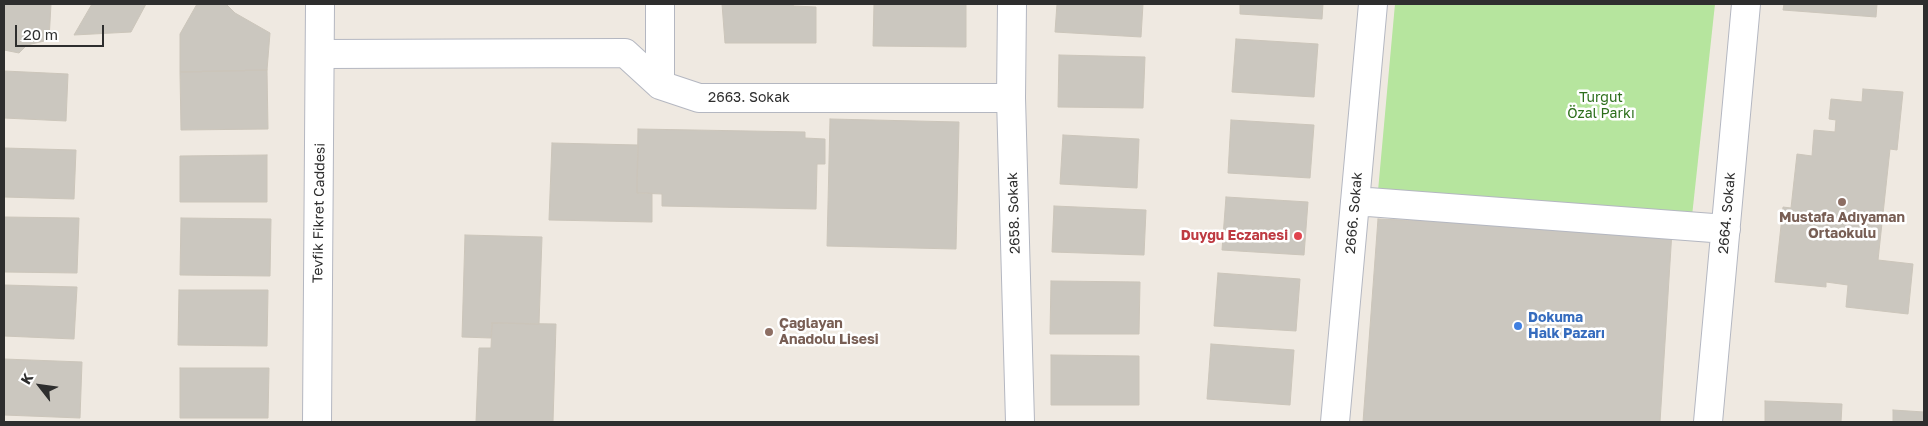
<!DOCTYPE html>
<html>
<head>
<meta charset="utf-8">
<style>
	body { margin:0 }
	#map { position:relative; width:1928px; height:426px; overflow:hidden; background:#efe9e1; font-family:"Golos Text",sans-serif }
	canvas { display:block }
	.frame { position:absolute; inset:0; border:5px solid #2e2e2e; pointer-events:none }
	.north { position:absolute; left:15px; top:361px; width:50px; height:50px; -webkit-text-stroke:4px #fff; paint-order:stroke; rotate:300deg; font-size:14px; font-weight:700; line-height:20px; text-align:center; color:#2e2e2e }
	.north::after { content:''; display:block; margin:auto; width:18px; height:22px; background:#2e2e2e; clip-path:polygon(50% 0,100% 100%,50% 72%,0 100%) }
	.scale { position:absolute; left:15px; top:25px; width:89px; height:22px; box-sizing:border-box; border:2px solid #2e2e2e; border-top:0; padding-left:6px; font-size:15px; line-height:18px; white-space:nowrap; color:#2e2e2e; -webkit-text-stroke:4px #fff; paint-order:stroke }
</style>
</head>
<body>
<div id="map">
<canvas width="1928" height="426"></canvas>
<div class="frame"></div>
<div class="north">K</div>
<div class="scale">20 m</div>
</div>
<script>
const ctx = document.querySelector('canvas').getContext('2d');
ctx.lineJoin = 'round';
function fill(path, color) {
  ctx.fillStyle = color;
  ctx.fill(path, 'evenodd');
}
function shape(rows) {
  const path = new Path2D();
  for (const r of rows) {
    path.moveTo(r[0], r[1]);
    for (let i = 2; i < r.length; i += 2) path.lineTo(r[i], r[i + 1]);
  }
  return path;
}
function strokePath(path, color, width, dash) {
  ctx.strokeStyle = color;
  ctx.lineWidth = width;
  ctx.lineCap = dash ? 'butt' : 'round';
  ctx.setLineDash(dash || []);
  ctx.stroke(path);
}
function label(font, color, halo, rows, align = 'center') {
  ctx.font = font + ' "Golos Text",sans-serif';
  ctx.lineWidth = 5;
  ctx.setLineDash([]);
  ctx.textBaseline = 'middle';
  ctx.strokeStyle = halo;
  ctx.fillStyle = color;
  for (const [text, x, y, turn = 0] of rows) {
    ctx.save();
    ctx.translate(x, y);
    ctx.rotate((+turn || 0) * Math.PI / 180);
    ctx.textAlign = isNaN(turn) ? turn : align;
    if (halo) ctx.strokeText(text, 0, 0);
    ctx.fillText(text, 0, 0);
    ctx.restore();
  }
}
fill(shape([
	[1395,4,1715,4,1692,216,1378,191]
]), '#b6e59e');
const building = shape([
	[4,4,51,4,49,40,27,45,19,53,4,50,4,4],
	[92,4,146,4,131,32,74,35,92,4],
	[197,4,226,4,235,13,270,33,267,70,180,72,180,34,197,4],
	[722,4,791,4,794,6,816,7,816,43,725,43,722,4],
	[874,4,966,4,966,47,873,46,874,4],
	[1057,4,1143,4,1141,37,1055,32,1057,4],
	[1240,4,1323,4,1322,19,1240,14,1240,4],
	[1784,4,1877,4,1876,17,1783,10,1784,4],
	[1236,39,1318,44,1314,97,1232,92,1236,39],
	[1059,55,1145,57,1143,108,1058,107,1059,55],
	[267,70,268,129,181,130,180,72,267,70],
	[4,71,68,74,66,121,4,118,4,71],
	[1863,89,1903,92,1897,150,1890,149,1878,260,1913,264,1908,314,1846,307,1848,285,1826,282,1826,287,1775,282,1783,207,1791,208,1797,154,1812,156,1814,130,1835,132,1836,120,1829,119,1831,99,1862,102,1863,89],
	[830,119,959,122,956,249,827,246,830,119],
	[1231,120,1314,125,1310,178,1228,173,1231,120],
	[638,129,805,132,805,138,825,139,825,164,817,164,816,209,662,206,662,194,637,193,638,129],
	[1063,135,1139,139,1137,188,1060,184,1063,135],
	[552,143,638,145,637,193,652,193,652,222,549,220,552,143],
	[4,148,76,150,74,199,4,197,4,148],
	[267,155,267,202,180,202,180,156,267,155],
	[1226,197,1308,202,1304,255,1222,250,1226,197],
	[1054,206,1146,210,1144,255,1052,252,1054,206],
	[4,217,79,218,77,273,4,272,4,217],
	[181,218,271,219,270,276,180,275,181,218],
	[1378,219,1672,231,1660,422,1363,422,1378,219],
	[465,235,542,237,539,324,492,323,491,338,462,337,465,235],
	[1218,273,1300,279,1296,331,1214,326,1218,273],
	[1051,281,1140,282,1139,334,1050,334,1051,281],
	[4,285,77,287,74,339,4,336,4,285],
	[179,290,268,290,267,346,178,345,179,290],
	[492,323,556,324,553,422,476,422,479,348,491,348,492,323],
	[1211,344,1294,350,1290,405,1207,399,1211,344],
	[1051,355,1139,356,1139,405,1051,405,1051,355],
	[4,359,82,362,80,418,4,415,4,359],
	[180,368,269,368,268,418,180,418,180,368],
	[1765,401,1842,404,1841,422,1765,422,1765,401],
	[1893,410,1924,412,1924,422,1893,422,1893,410]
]);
fill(building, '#cbc7bf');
strokePath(building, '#cbc5ba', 1);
const minor = shape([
	[1012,4,1011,98,1020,422],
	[321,54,625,53,660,85,699,98,1011,98],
	[660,85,660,4],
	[1355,201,1726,229],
	[1335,422,1373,4],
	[1708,422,1746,4]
]);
const tertiary = shape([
	[317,422,320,4]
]);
strokePath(minor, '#b4b7c1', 30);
strokePath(tertiary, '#b4b7c1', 30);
strokePath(minor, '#fff', 28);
strokePath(tertiary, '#fff', 28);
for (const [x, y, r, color] of [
	[1842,202,5,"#8d6e63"],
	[1298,236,5,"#e0444e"],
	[1518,326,5,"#3f7fe0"],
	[769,332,5,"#8d6e63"]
]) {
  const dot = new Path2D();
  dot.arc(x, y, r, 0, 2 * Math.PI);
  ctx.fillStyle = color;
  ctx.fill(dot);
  strokePath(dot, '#fff', 2);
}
label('14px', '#2e2e2e', '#fff', [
	["2663. Sokak",749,98],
	["Tevfik Fikret Caddesi",319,213,-89],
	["2658. Sokak",1014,213,-92],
	["2666. Sokak",1354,213,-85],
	["2664. Sokak",1727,213,-85]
]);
label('14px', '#2c6e1b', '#fff', [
	["Turgut",1601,98],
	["Özal Parkı",1601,114]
]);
label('bold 14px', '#785e54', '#fff', [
	["Mustafa Adıyaman",1842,218],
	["Ortaokulu",1842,234],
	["Çağlayan",779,324,"left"],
	["Anadolu Lisesi",779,340,"left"]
]);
label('bold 14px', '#be3a42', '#fff', [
	["Duygu Eczanesi",1288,236]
], 'right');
label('bold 14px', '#366cbe', '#fff', [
	["Dokuma",1528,318],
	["Halk Pazarı",1528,334]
], 'left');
</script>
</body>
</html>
